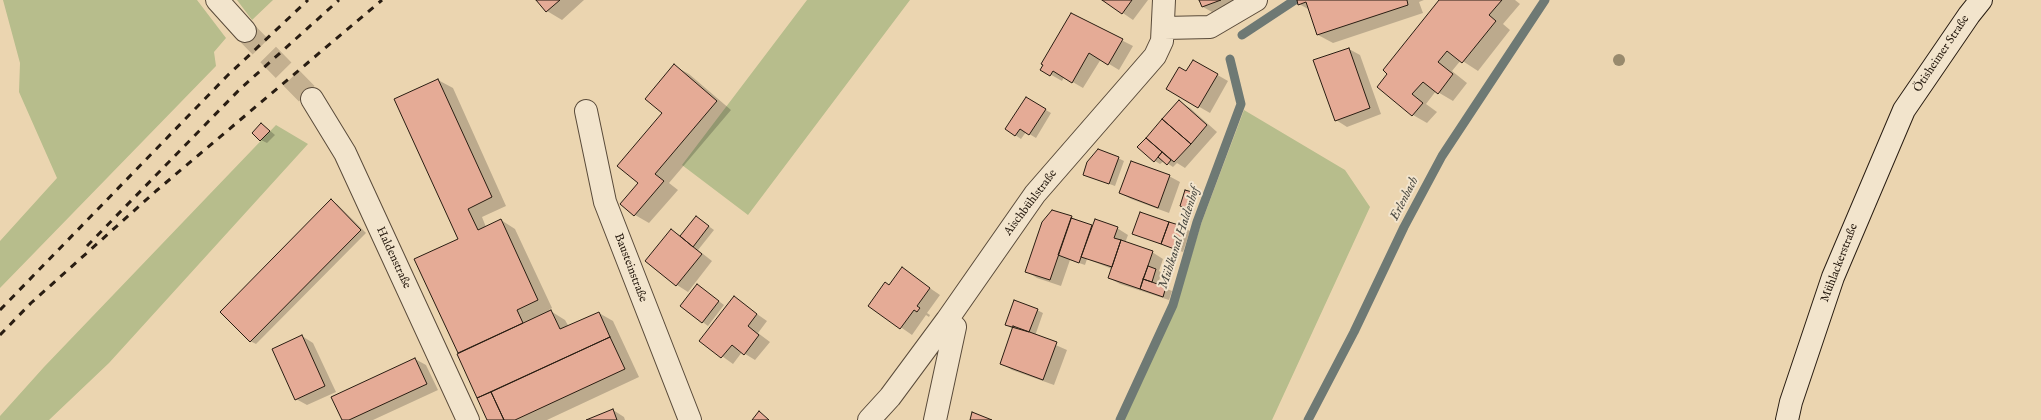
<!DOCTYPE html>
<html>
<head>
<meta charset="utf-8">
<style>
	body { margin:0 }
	canvas { display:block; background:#ebd5b0 }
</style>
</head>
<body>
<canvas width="2041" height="420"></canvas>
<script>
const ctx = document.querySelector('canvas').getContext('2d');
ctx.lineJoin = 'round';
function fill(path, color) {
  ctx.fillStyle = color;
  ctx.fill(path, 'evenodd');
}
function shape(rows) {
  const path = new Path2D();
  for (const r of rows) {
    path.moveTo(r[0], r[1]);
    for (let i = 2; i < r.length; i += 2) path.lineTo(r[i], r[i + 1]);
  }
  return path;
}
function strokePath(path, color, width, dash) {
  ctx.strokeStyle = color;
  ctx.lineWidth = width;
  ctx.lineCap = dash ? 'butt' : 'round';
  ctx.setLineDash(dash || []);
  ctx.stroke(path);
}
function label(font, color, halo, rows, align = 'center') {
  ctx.font = font + ' "IM FELL English",serif';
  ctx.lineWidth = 4;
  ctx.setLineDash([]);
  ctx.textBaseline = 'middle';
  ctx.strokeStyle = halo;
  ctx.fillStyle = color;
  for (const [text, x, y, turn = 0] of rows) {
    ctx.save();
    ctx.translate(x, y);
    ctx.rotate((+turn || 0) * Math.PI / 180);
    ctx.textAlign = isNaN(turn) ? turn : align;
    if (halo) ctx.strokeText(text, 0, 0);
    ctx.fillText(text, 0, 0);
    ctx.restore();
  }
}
fill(shape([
	[3,0,197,0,226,38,214,52,216,66,0,288,0,241,57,178,19,92,20,63],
	[237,0,273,0,252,20],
	[807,0,910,0,748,215,682,165],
	[1244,110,1345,170,1370,207,1272,420,1124,420,1176,306,1201,224],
	[276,125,308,144,109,363,49,420,0,420,0,416,44,367]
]), '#b7bd8c');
fill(shape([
	[537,0,584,0,562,20,547,11],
	[1104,0,1148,0,1133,20],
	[1200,0,1242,0,1214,13,1203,7],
	[1298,0,1424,0,1419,2,1423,13,1333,43,1318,35,1310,10,1299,4],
	[1441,0,1515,0,1520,4,1503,24,1510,30,1478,71,1461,60,1452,71,1467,83,1453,101,1436,91,1426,104,1437,112,1427,123,1413,115,1378,87],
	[1072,15,1133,46,1119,70,1101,59,1083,88,1064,77,1062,81,1041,69],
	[1349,49,1360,55,1381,114,1347,127,1336,120],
	[1193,61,1228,81,1210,113,1168,89,1187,72],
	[674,66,689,74,731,110,669,183,678,190,649,223,635,215,639,183,663,113],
	[438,80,453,88,506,206,482,217,486,227,501,220,515,229,552,308,549,310,565,320,569,327,599,313,613,321,639,377,547,420,488,420,416,260,459,239],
	[1027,99,1051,113,1036,138,1026,132,1021,139,1006,129],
	[1179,101,1190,108,1217,132,1185,168,1177,163,1173,167,1164,161,1160,164,1155,161,1146,139,1150,141],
	[262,124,275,135,267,143,261,140],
	[1118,158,1124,161,1115,186,1090,177],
	[1169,176,1180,182,1169,213,1131,199,1120,193],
	[1191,193,1197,196,1192,210,1181,205],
	[331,201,337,204,366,233,256,344,250,341],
	[696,217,714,230,698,250,712,261,688,292,677,285,647,261,671,230,681,236],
	[1071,217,1093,226,1117,228,1128,235,1125,243,1152,252,1163,259,1159,271,1162,273,1157,285,1172,291,1169,300,1120,284,1109,278,1112,269,1087,259,1085,265,1070,260,1061,286,1037,278,1026,271],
	[1184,228,1190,231,1183,252,1133,234],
	[902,269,940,295,927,313,930,315,929,317,926,315,912,335,869,305,889,286],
	[697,285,724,305,708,326,681,306],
	[734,298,767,321,758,333,770,342,755,360,742,352,733,364,701,341],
	[1037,310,1043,313,1035,336,1067,350,1054,385,1012,370,1001,363,1014,329,1006,325],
	[302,336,313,343,336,392,307,405,296,399],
	[415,359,426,365,438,390,373,420,343,420,332,397],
	[613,410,624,417,625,420,589,420]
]), '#0003');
strokePath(shape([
	[1242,35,1295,0],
	[1120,420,1173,305,1197,222,1241,104,1230,59],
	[1308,420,1354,332,1404,227,1442,156,1545,0]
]), '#6e7974', 9);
const building = shape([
	[536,0,560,0,546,12,536,0],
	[1102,0,1132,0,1122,14,1102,0],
	[1199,0,1221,0,1202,7,1199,0],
	[1297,0,1407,0,1408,5,1317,35,1306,2,1298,5,1297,0],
	[1439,0,1502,0,1489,15,1496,21,1462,63,1447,51,1438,62,1453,74,1438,94,1423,82,1412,94,1423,103,1412,116,1377,87,1387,74,1383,70,1439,0],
	[1071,13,1123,39,1108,65,1089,53,1072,83,1053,71,1050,76,1040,70,1043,65,1041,64,1071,13],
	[1349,48,1370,108,1335,121,1313,60,1349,48],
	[1193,60,1218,74,1198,108,1166,89,1179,67,1186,71,1193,60],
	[674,64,717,101,655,174,664,181,634,216,620,204,638,183,617,166,662,113,645,99,674,64],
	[438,79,492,197,468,209,478,230,501,219,538,300,517,310,523,323,458,353,414,259,458,239,394,99,438,79],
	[1026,97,1046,109,1029,135,1020,129,1015,136,1005,129,1026,97],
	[1179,100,1207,125,1191,144,1162,119,1179,100],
	[1162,119,1191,144,1174,162,1146,138,1162,119],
	[261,123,270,131,260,141,252,133,261,123],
	[1146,138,1162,152,1154,162,1137,147,1146,138],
	[1098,149,1119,157,1109,184,1083,175,1087,162,1098,149],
	[1162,152,1171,160,1167,165,1158,157,1162,152],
	[1131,161,1170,175,1158,208,1119,193,1131,161],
	[1185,190,1192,192,1186,208,1180,206,1185,190],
	[331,199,361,230,250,342,220,312,331,199],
	[1052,210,1072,216,1050,280,1025,272,1042,222,1052,210],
	[1140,212,1169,222,1161,244,1132,234,1140,212],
	[696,216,709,226,693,247,680,236,696,216],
	[1071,218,1092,225,1079,263,1058,255,1071,218],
	[1095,219,1118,227,1114,238,1121,240,1112,267,1081,257,1095,219],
	[1169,222,1185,227,1177,250,1161,244,1169,222],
	[671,229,702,254,676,286,645,261,671,229],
	[1121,240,1153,251,1140,289,1108,278,1121,240],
	[1148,266,1156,269,1152,282,1143,279,1148,266],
	[902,267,930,288,917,306,920,308,917,312,914,310,900,329,868,306,885,282,889,285,902,267],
	[1143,279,1166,287,1163,297,1140,289,1143,279],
	[697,284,719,301,702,323,680,306,697,284],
	[734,296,757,314,748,326,759,335,744,355,732,345,721,358,699,341,734,296],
	[1014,300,1038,309,1029,332,1005,325,1014,300],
	[551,310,560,329,599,312,610,337,477,398,457,354,551,310],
	[1013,326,1057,342,1043,380,1000,364,1013,326],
	[302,335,325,386,295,400,272,349,302,335],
	[610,337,625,369,515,420,504,420,491,392,610,337],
	[415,358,427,384,349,420,342,420,331,397,415,358],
	[491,392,504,420,487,420,477,398,491,392],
	[613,409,617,420,586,420,613,409],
	[759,411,769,420,752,420,759,411],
	[972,412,992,420,970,420,972,412]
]);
fill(building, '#e5ab96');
strokePath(building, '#291d12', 1);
strokePath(shape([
	[245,31,312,99]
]), '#c4b090', 22, [22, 11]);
const street = shape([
	[217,0,245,31],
	[1164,28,1210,27,1256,0],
	[312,99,345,153,468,420],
	[586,111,605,202,690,420],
	[869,420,890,397,947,320,1035,194,1155,56,1162,41,1164,0],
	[935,420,955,327,947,320]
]);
const secondary = shape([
	[1787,420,1791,402,1833,277,1904,110,1969,15,1981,0]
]);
strokePath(street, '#5a4b3a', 24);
strokePath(secondary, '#291d12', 24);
strokePath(street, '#f2e4cc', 22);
strokePath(secondary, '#f2e4cc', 22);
strokePath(shape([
	[87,246,240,89,339,0],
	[0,310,227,76,308,0],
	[0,335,31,303,156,191,382,0]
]), '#291d12', 3, [7, 7]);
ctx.fillStyle = '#988a6d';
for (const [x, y] of [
	[1619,60]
]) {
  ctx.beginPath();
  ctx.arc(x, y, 6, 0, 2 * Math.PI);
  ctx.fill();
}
label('12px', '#291d12', '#f2e4cc', [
	["Ötisheimer Straße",1942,54,-56],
	["Aischbühlstraße",1031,203,-53],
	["Haldenstraße",393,258,65],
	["Mühlackerstraße",1840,263,-69],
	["Bausteinstraße",630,268,69]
]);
label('italic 13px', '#4c4b43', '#f2e4cc', [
	["Erlenbach",1405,199,-63],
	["Mühlkanal Haldenhof",1180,238,-72]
]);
</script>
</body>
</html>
